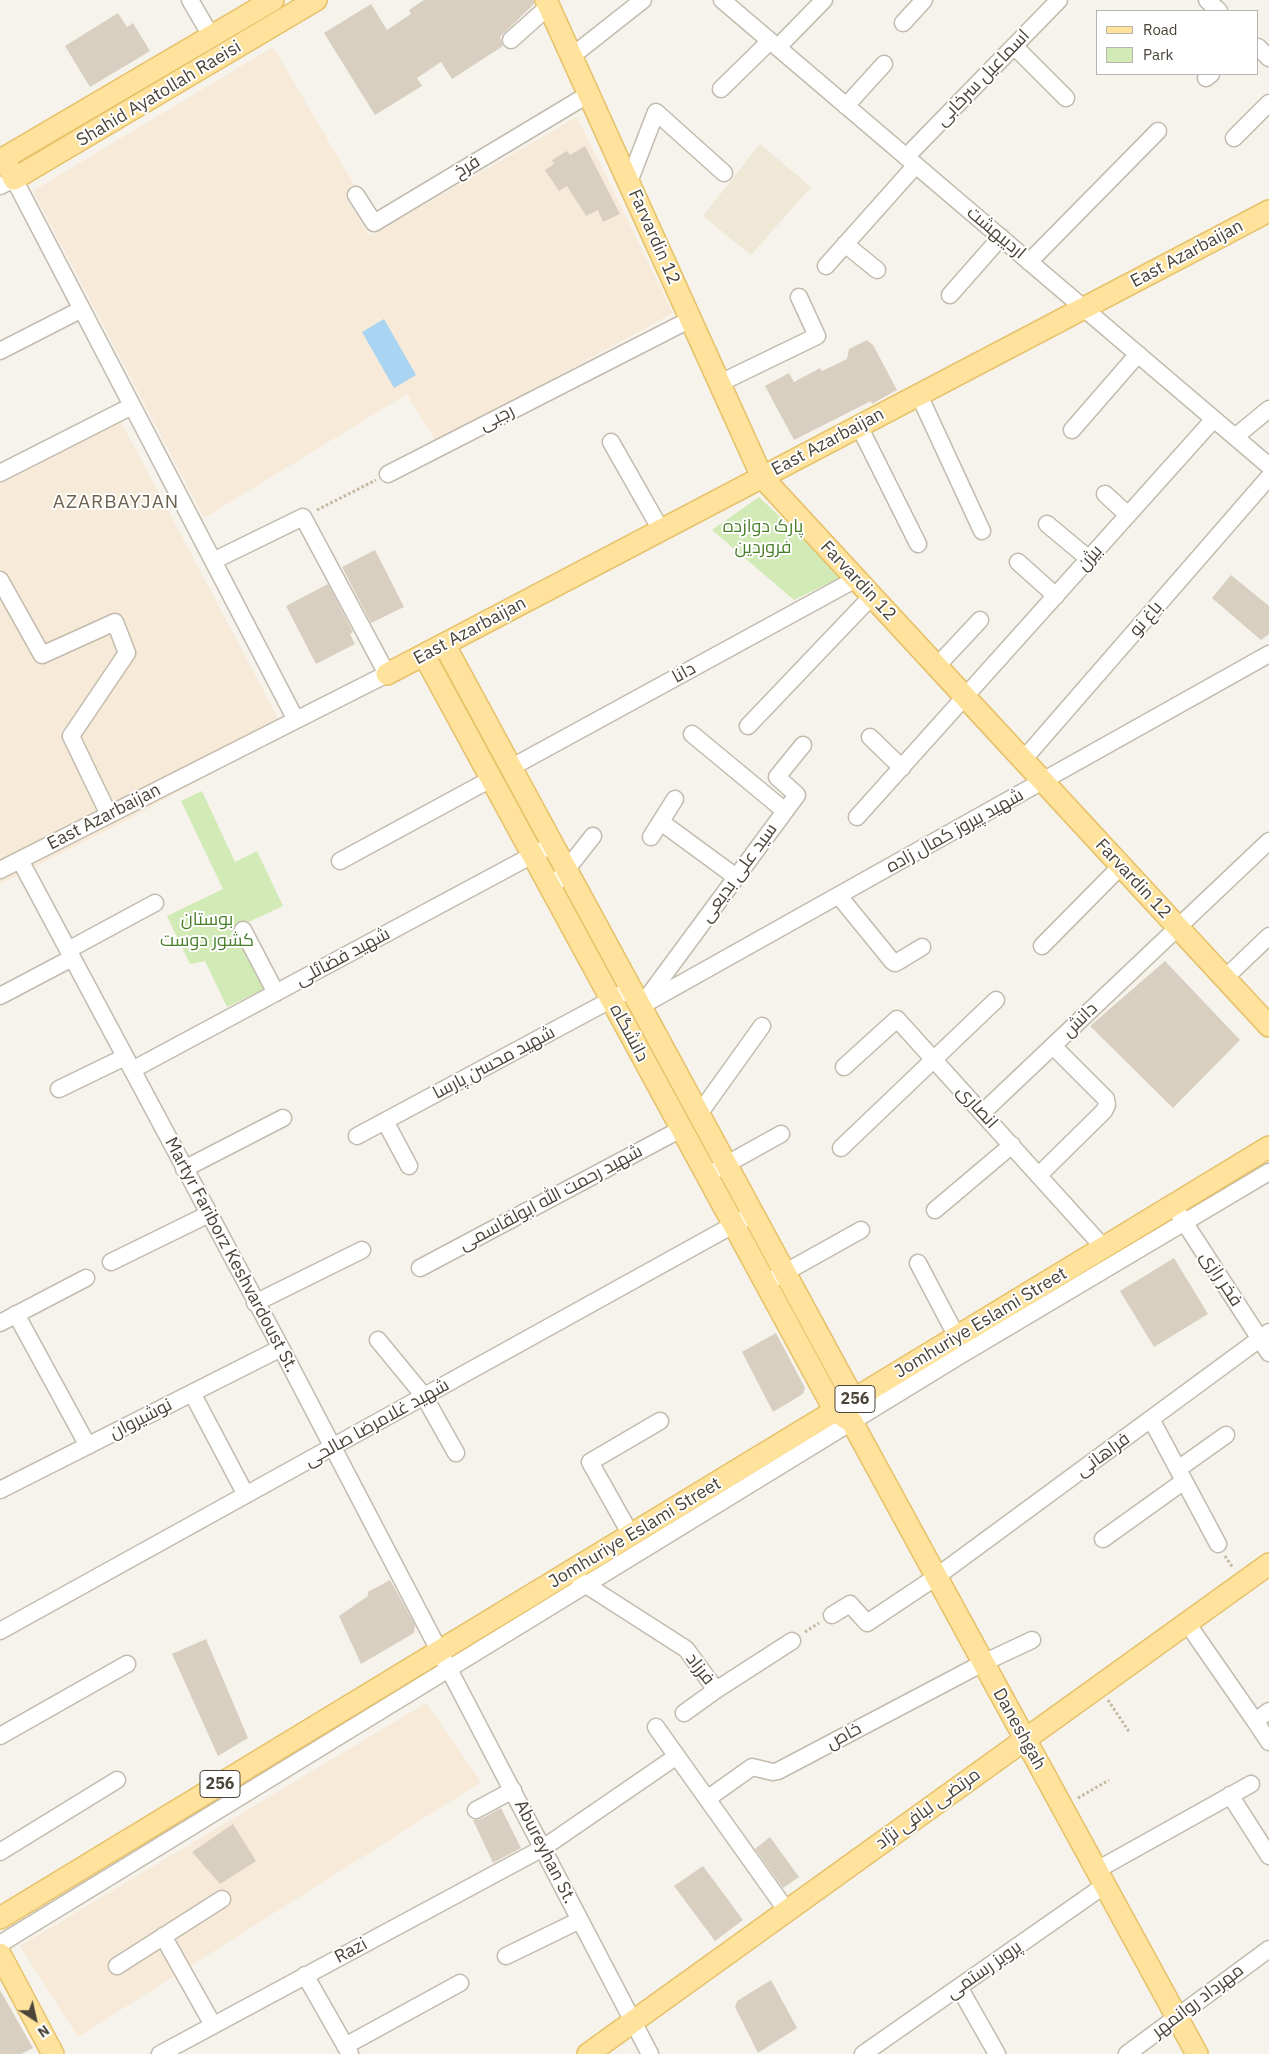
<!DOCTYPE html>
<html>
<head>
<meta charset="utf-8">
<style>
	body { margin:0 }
	#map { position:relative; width:1269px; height:2054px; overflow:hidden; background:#f6f3ec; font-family:"IBM Plex Sans",sans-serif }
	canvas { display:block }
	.legend { position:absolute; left:1096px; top:10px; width:162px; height:65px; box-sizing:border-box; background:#fff; border:1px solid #b7b4b0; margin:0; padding:6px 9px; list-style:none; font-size:15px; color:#4b4439 }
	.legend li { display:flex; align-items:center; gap:10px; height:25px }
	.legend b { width:25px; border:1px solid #b7b4b0 }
	.north { position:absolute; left:10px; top:1994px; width:50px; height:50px; -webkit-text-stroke:4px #fff; paint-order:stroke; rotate:145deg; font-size:14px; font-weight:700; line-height:20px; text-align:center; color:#4b4439 }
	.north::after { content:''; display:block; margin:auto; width:18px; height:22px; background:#4b4439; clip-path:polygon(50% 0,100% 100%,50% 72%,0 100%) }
</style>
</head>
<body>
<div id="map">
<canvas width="1269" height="2054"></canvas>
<ul class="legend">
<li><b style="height:6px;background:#ffe39c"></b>Road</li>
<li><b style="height:14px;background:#d2eab5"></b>Park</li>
</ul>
<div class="north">N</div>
</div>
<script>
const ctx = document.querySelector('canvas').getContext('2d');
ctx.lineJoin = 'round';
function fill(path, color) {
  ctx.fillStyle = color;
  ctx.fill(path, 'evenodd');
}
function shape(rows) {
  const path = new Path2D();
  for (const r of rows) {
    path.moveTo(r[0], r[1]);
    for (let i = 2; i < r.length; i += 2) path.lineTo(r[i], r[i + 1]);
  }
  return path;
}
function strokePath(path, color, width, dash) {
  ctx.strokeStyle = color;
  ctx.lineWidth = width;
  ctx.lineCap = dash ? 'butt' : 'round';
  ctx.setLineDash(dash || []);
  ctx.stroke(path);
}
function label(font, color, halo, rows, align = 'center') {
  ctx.font = font + ' "IBM Plex Sans",Cairo,sans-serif';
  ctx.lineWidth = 4;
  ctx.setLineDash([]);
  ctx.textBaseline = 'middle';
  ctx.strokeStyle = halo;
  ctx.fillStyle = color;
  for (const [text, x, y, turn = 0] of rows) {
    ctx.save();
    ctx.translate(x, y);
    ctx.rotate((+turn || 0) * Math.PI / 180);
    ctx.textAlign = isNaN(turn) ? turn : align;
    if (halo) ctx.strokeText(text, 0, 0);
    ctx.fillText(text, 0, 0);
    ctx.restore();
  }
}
fill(shape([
	[273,47,355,186,345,197,370,236,577,117,673,313,436,442,407,394,204,518,33,191],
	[119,418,286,733,129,819,0,884,0,480],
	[426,1703,481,1782,78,2037,20,1946]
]), '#f7ead8');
fill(shape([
	[760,144,811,187,751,255,703,216]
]), '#efe8d6');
fill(shape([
	[759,497,843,576,794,600,712,530],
	[202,791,235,862,257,851,283,906,238,927,266,988,227,1007,205,961,190,964,167,916,223,889,181,801]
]), '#d2eab5');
fill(shape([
	[384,319,416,375,394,388,362,332]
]), '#a9d4f2');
fill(shape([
	[424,0,534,0,534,4,500,37,503,46,452,79,441,62,417,78,422,86,375,115,324,33,371,4,387,30,411,14,409,10],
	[118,13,127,27,133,23,150,51,90,87,65,46],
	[585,146,620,214,603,222,598,210,586,216,567,186,559,191,545,170,554,164,552,160,567,151,570,155],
	[867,340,873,345,897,390,872,404,871,401,794,440,765,386,789,373,794,382,820,368,822,371,847,359,849,349],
	[375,550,404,607,371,623,342,567],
	[1231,575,1269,606,1269,634,1261,640,1212,598],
	[328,584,353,632,350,634,355,644,316,664,286,606],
	[1165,961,1240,1040,1173,1108,1090,1026],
	[1174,1258,1208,1314,1154,1347,1120,1291],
	[776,1333,805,1388,803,1394,773,1412,742,1352],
	[390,1580,415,1625,414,1633,361,1664,339,1616,368,1596,368,1592],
	[206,1639,248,1738,218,1756,172,1654],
	[501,1808,521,1848,493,1863,473,1820,481,1819],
	[233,1824,256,1861,220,1884,192,1852],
	[770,1837,799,1877,783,1888,755,1849],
	[703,1866,743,1920,715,1941,674,1886],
	[771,1980,797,2028,758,2053,735,2007,737,2001],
	[0,1990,33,2048,21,2054,0,2054]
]), '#d8cfc1');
const minor = shape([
	[190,0,211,36],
	[722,0,1269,466],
	[1207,0,1219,11],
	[903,23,924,0],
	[511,40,549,6],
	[1014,46,1066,98],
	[778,47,824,0],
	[1258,47,1269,58],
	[572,56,643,0],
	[1206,78,1211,74],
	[721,89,770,41],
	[846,106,884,64],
	[1234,138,1269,103],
	[906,157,1059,0],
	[629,182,656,112,724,173],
	[0,186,14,179,296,720],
	[356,195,374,223,589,94],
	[845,244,877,270],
	[1029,262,1158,131],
	[826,266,916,165],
	[950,295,1001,237],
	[0,351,82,309],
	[720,383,817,336,799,297],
	[919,395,982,531],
	[859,426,918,544],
	[1072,430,1138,354],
	[1235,437,1269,409],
	[611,442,661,530],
	[0,473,132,406],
	[388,474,691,319],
	[1105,494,1128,515],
	[1047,524,1089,559],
	[1018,562,1056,596],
	[0,580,42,655,115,622,127,653,71,736,109,815],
	[937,666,980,620],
	[748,726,872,596],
	[692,734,785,811],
	[870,737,902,768],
	[1023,760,1269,477],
	[512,767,856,579],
	[857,817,1214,419],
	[661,822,736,877],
	[651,837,675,799],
	[20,860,281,1348,650,2054],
	[340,861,491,779],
	[0,870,387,674,303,517,213,561],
	[551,889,593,836],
	[839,896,892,961,895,963,899,961,922,947],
	[243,930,276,993],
	[1042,946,1121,866],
	[68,950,155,903],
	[1225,978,1269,936],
	[0,996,72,958],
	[644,1002,797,795,777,777,803,745],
	[641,1006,1269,654],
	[844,1067,897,1019,1104,1248],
	[132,1070,542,850],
	[59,1089,125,1057],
	[982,1113,1269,841],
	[699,1114,762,1026],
	[385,1121,409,1166],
	[357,1136,631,989],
	[841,1148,996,1000],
	[184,1169,283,1118],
	[718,1169,781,1134],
	[1039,1175,1104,1111,1107,1105,1106,1099,1053,1046],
	[935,1210,1012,1145],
	[1179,1214,1269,1353],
	[111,1262,209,1214],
	[918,1263,957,1337],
	[420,1268,681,1129],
	[775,1278,861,1230],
	[255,1303,362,1250],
	[16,1314,88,1446],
	[0,1323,86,1278],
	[378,1340,424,1396,456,1453],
	[192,1393,246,1495],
	[1151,1419,1218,1544],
	[1178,1469,1226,1435],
	[0,1490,281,1348],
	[631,1535,590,1462,660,1421],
	[1103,1539,1184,1481],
	[580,1581,686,1649,716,1690,792,1641],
	[832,1615,850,1604,867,1623,936,1577,1269,1332],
	[1187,1623,1255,1721,1269,1711],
	[0,1631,753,1214],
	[684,1713,716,1690],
	[1255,1721,1269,1742],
	[656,1727,787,1911],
	[0,1736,127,1664],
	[1230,1795,1269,1856],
	[707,1799,752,1767,773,1772,778,1771,983,1663,1032,1640],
	[476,1810,513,1790],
	[0,1852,117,1780],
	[1097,1870,1251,1784],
	[163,1936,213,2025],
	[0,1944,956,1358,1269,1172],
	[506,1956,580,1920],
	[117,1966,222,1899],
	[305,1975,350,2054],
	[959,1987,997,2054],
	[345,2046,460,1983],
	[160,2054,543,1848,677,1756],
	[863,2054,1105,1885],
	[1127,2054,1269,1949]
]);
const major = shape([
	[273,0,4,158,14,179,316,0],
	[546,0,762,477,1269,1026],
	[444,644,854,1400],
	[424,655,835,1411,852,1422,1197,2054],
	[387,674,1269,211],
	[0,1918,1269,1147],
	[0,1954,53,2054],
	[588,2054,1269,1564]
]);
strokePath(minor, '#c2bbae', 19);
strokePath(major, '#e6c16a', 24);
strokePath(shape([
	[317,510,376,480],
	[1225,1556,1233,1568],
	[805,1632,819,1623],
	[1108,1700,1130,1733],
	[1078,1798,1109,1780]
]), '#c4b79f', 3, [2.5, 2.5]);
strokePath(minor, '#fff', 16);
strokePath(major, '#ffe39c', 21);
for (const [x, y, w] of [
	[855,1399,40],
	[220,1784,40]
]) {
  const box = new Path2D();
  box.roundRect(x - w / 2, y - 13.5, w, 27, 4);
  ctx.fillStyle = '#fff';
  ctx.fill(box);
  strokePath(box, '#4b4439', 1);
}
label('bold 16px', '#4b4439', null, [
	["256",855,1399],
	["256",220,1784]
]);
label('18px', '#4b4439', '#fff', [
	["اسماعیل سرخابی",983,78,-46],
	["Shahid Ayatollah Raeisi",159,94,-31],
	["فرخ",467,167,-31],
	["اردیبهشت",996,233,40],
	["Farvardin 12",654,237,66],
	["East Azarbaijan",1187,254,-28],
	["رجبی",497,418,-27],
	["East Azarbaijan",828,442,-28],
	["بیژن",1090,558,-48],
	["Farvardin 12",858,581,47],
	["باغ نو",1146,619,-49],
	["East Azarbaijan",470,631,-28],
	["دانا",684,673,-29],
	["East Azarbaijan",104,817,-27],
	["شهید پیروز کمال زاده",955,831,-29],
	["سید علی بدیعی",739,873,-54],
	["Farvardin 12",1133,879,47],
	["شهید فضائلی",343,957,-28],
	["دانش",1080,1020,-44],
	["دانشگاه",629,1033,62],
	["شهید محسن پارسا",494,1063,-28],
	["انصاری",977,1107,48],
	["شهید رحمت الله ابولقاسمی",551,1198,-28],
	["Martyr Fariborz Keshvardoust St.",231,1255,62],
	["فخر رازی",1221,1279,57],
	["Jomhuriye Eslami Street",981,1323,-31],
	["نوشیروان",141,1419,-27],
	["شهید غلامرضا صالحی",377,1423,-29],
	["فراهانی",1103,1455,-36],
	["Jomhuriye Eslami Street",635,1533,-31],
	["فرزاد",700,1669,52],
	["Daneshgah",1019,1729,61],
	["خاص",844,1736,-28],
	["مرتضی لبافی نژاد",928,1809,-36],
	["Abureyhan St.",545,1852,63],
	["Razi",351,1951,-28],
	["پرویز رستمی",984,1970,-35],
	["مهرداد روانمهر",1198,2001,-37]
]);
label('18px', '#4a7f2a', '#fff', [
	["پارک دوازده",763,527],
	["فروردین",763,548],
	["بوستان",207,920],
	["کشور دوست",207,941]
]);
ctx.letterSpacing = '1px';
label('19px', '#6e6250', '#fff', [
	["AZARBAYJAN",116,503]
]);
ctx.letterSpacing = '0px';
</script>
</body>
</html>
